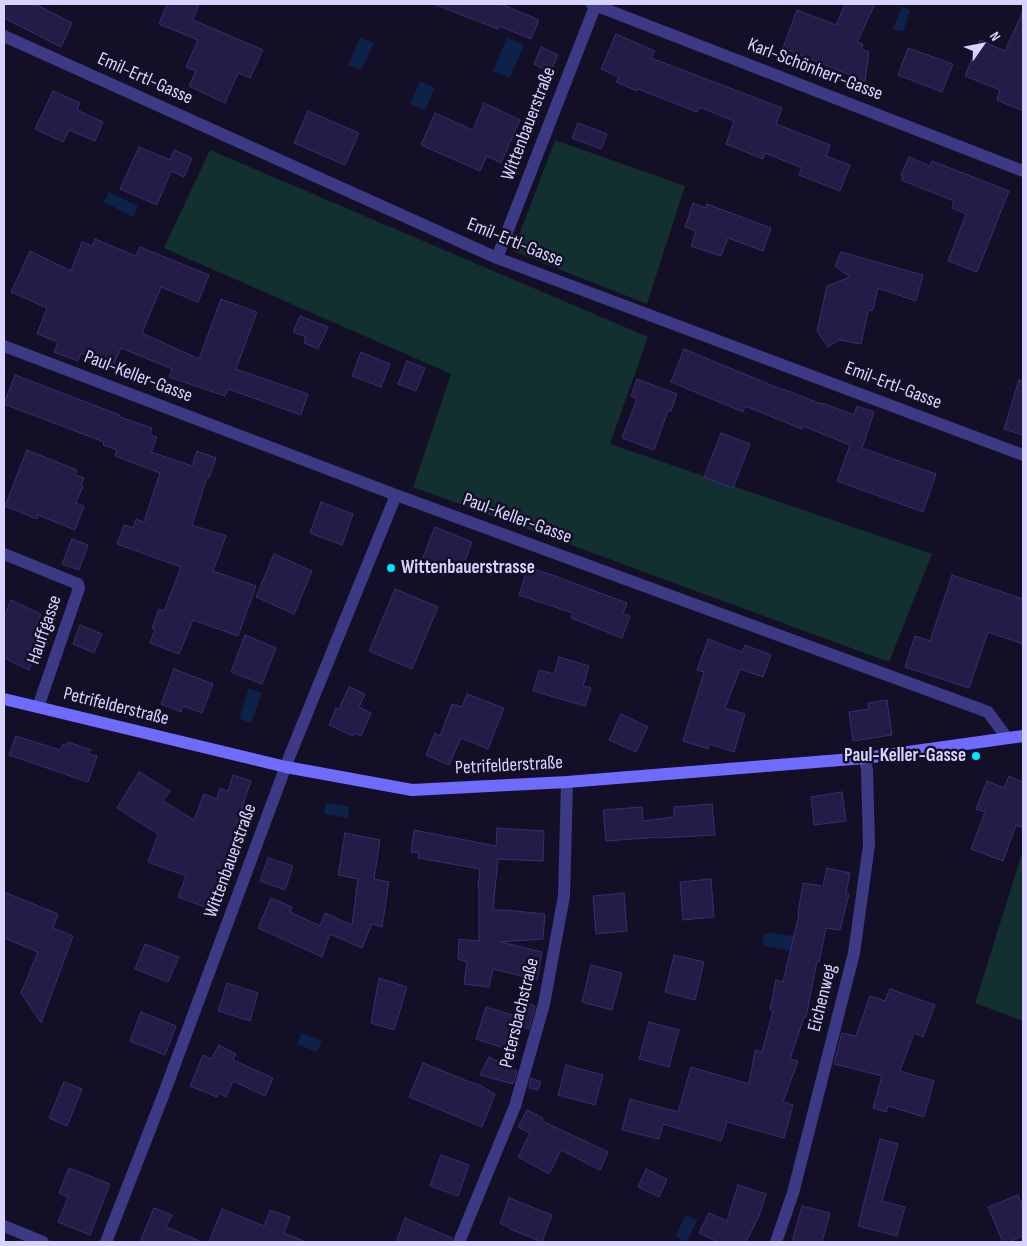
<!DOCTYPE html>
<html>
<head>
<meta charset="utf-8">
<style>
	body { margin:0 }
	#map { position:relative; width:1027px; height:1246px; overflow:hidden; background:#130f26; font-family:"Sofia Sans Condensed",sans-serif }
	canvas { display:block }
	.frame { position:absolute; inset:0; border:5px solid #d9d4ff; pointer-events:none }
	.north { position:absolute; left:957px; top:20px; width:50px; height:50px; -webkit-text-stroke:4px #130f26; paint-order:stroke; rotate:57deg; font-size:14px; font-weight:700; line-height:20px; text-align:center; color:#d9d4ff }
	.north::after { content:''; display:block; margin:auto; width:18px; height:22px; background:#d9d4ff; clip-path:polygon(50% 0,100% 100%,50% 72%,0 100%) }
</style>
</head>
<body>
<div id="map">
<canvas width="1027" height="1246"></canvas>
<div class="frame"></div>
<div class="north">N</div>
</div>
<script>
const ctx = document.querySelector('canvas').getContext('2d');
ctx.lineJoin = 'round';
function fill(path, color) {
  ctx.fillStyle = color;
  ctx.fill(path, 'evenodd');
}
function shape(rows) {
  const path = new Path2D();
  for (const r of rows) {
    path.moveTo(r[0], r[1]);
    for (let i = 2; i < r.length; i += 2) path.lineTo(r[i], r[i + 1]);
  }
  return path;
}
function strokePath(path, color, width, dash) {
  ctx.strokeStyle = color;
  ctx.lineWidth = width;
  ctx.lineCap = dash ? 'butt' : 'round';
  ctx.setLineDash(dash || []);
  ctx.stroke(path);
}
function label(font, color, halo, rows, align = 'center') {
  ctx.font = font + ' "Sofia Sans Condensed",sans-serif';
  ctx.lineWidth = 5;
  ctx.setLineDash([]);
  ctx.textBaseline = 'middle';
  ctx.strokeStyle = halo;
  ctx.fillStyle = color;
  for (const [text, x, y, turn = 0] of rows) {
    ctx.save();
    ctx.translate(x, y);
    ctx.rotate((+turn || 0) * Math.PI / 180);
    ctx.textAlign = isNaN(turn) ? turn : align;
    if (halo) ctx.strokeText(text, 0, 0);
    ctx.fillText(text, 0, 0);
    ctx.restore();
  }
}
fill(shape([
	[555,140,685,186,647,304,513,251],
	[210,150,648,337,610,444,932,554,889,662,413,487,451,374,164,248],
	[1023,850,1023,1021,975,1003]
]), '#12302f');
fill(shape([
	[902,7,910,10,903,32,893,29],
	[360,37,374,43,361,71,348,65],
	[507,37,524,45,510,78,493,71],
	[420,81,435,88,425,110,410,104],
	[109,192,138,206,133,217,104,202],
	[249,688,262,693,251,723,239,719],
	[326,803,349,807,348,818,324,814],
	[769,933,794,936,791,951,765,946,762,941,764,935],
	[302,1033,322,1041,317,1052,297,1044],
	[685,1215,697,1220,687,1242,676,1237]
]), '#0c2248');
const building = shape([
	[4,4,35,4,72,23,61,47,4,18,4,4],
	[167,4,199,4,193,20,263,50,250,78,238,73,225,103,189,86,196,71,186,67,198,40,159,24,167,4],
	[437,4,501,4,539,20,531,39,499,26,498,29,436,5,437,4],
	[845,4,875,4,857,42,863,44,861,49,869,52,865,81,783,48,797,10,836,25,845,4],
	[1023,11,1023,111,997,100,1000,90,965,76,980,40,1005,51,1023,11],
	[616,34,655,51,651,58,782,108,776,124,830,145,826,156,850,165,840,191,799,175,802,168,765,153,763,159,726,144,734,121,699,107,697,112,638,89,637,91,616,82,619,77,601,69,616,34],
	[541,47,558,55,550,72,534,64,541,47],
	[908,48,953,64,942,92,898,75,908,48],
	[53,91,80,103,77,110,103,122,95,141,69,130,63,142,35,129,53,91],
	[484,103,520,120,501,163,487,156,480,171,421,145,435,113,473,130,484,103],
	[308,111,359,133,345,165,294,143,308,111],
	[578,123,607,134,601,149,572,138,578,123],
	[139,147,170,160,174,150,192,158,184,177,171,171,157,205,120,189,139,147],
	[909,157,930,166,932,161,1009,191,977,272,948,261,966,214,952,208,954,201,901,180,903,176,901,175,909,157],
	[693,203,706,208,707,204,771,228,763,251,728,238,721,256,691,246,696,231,685,227,693,203],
	[95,239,136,256,140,247,209,275,198,302,161,287,142,333,199,359,221,299,257,312,236,369,308,394,301,415,228,389,225,396,169,377,172,369,121,348,113,366,81,353,78,361,54,352,58,342,37,334,47,308,11,292,30,251,71,271,82,242,92,246,95,239],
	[841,252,923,275,916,301,878,288,873,310,868,311,861,344,839,340,828,347,817,331,827,286,850,277,835,266,841,252],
	[300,316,328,327,318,349,304,343,306,337,293,332,300,316],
	[684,349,783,390,783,389,821,404,822,403,854,415,857,406,874,412,862,448,936,474,923,512,837,481,850,445,803,426,802,429,745,406,743,412,671,382,684,349],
	[361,352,390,364,381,387,352,376,361,352],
	[407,361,425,368,416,391,398,384,407,361],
	[15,375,120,415,120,417,152,428,150,435,157,437,151,452,192,466,197,451,216,458,209,478,207,477,192,525,226,536,213,571,256,586,238,636,193,620,179,654,150,643,155,629,152,628,159,609,164,611,181,567,117,544,124,525,133,528,136,519,144,522,160,473,115,456,117,450,103,445,104,442,4,404,15,375],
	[637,379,677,394,671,411,668,411,654,450,622,438,637,399,631,396,637,379],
	[1019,380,1023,381,1023,435,1004,429,1019,380],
	[721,433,750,444,733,488,704,477,721,433],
	[27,450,77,470,75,475,84,478,81,485,83,486,76,503,84,506,75,530,38,515,37,519,5,506,27,450],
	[321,502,353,514,342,545,310,533,321,502],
	[435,527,472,542,462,569,453,565,451,571,422,560,435,527],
	[72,539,88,545,79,570,62,564,72,539],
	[274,554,312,571,294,614,256,597,274,554],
	[528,567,555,576,627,603,623,614,630,616,622,638,571,618,573,613,519,595,528,567],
	[952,575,1023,599,1023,644,988,632,969,688,905,667,915,636,930,641,952,575],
	[395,589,438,607,412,669,369,651,395,589],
	[11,600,41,614,34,629,45,634,29,670,4,658,4,617,11,600],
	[80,625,102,634,94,653,73,644,80,625],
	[245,635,276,648,262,684,231,672,245,635],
	[708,639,742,652,745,645,771,655,763,677,740,669,725,708,745,714,734,752,710,744,708,749,683,741,704,672,697,670,708,639],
	[559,657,589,666,583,686,591,688,585,706,533,691,539,670,554,674,559,657],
	[174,669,213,684,202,713,183,706,181,712,161,704,174,669],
	[349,687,365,694,359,707,371,713,361,736,355,733,353,736,329,725,336,708,339,709,349,687],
	[467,694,504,708,488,749,461,738,449,765,426,755,435,733,440,736,452,704,462,707,467,694],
	[887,700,892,735,853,741,849,712,869,709,868,703,887,700],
	[621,714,648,727,636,752,609,740,621,714],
	[16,736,60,750,63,744,67,746,68,742,91,750,89,754,97,756,88,782,9,755,16,736],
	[139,772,170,791,163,801,194,820,204,794,217,799,220,788,228,791,233,775,251,781,236,825,239,827,218,883,223,885,213,910,178,897,186,876,148,862,158,834,117,808,139,772],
	[1009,776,1023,782,1023,828,1016,825,1003,861,971,849,985,812,976,809,987,781,1004,788,1009,776],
	[842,792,846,821,814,825,811,797,842,792],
	[712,804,715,835,660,838,660,837,606,841,603,810,642,807,643,821,674,817,674,807,712,804],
	[497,828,544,831,543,861,498,859,493,910,506,910,545,914,543,939,501,942,542,952,537,980,493,969,489,987,464,984,467,962,458,959,459,939,479,941,479,887,478,887,480,869,418,858,419,853,411,852,414,830,496,846,497,828],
	[345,833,380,840,374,879,389,882,382,927,372,924,362,948,330,934,322,957,258,928,271,898,292,907,290,912,320,926,325,913,352,925,358,879,338,875,345,833],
	[268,858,293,866,285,890,260,881,268,858],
	[827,868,850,873,846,893,849,894,840,930,826,928,819,962,817,961,806,1017,804,1017,790,1059,798,1061,783,1102,793,1105,784,1138,727,1122,721,1141,663,1124,659,1139,622,1130,630,1099,678,1112,691,1067,749,1084,755,1050,762,1052,773,1011,770,1010,776,980,783,982,799,914,798,913,803,883,823,886,827,868],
	[711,879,714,917,683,920,680,882,711,879],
	[4,892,58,914,53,928,73,936,41,1023,21,993,38,952,4,938,4,892],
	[624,893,627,931,596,934,593,896,624,893],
	[145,944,179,957,168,982,135,969,145,944],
	[674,955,704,962,695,1000,665,992,674,955],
	[591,965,622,973,612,1010,582,1002,591,965],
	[379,978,407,987,394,1030,371,1023,379,978],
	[227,983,258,993,250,1021,218,1011,227,983],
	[890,989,935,1005,923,1037,914,1033,900,1071,934,1081,924,1117,888,1106,886,1112,873,1108,882,1076,834,1064,842,1033,856,1036,870,996,885,1001,890,989],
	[521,1001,535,1006,529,1029,514,1024,521,1001],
	[486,1007,516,1016,506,1049,476,1039,486,1007],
	[141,1012,176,1026,165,1055,130,1041,141,1012],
	[649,1022,679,1030,669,1067,639,1059,649,1022],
	[219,1045,236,1054,233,1060,273,1078,265,1096,233,1081,226,1097,219,1093,217,1097,190,1086,203,1055,211,1059,219,1045],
	[489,1057,517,1071,513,1084,480,1075,489,1057],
	[423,1063,475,1084,476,1083,495,1094,482,1127,409,1097,423,1063],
	[566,1065,603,1075,595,1105,558,1095,566,1065],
	[531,1078,541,1082,538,1090,529,1088,531,1078],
	[64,1082,82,1089,67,1126,49,1118,64,1082],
	[527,1110,543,1118,542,1121,608,1152,600,1170,561,1150,549,1174,518,1157,530,1133,518,1127,527,1110],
	[880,1139,898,1144,882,1201,905,1207,897,1236,858,1226,880,1139],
	[441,1155,469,1165,458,1196,430,1186,441,1155],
	[69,1168,110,1184,90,1235,58,1222,68,1197,59,1193,69,1168],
	[646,1169,667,1179,659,1197,638,1187,646,1169],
	[738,1185,766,1194,759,1216,746,1242,718,1242,699,1233,709,1213,727,1221,738,1185],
	[1018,1195,1023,1208,1023,1236,1009,1242,1003,1242,988,1207,1018,1195],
	[509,1198,552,1215,542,1242,510,1229,510,1228,500,1223,509,1198],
	[802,1206,830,1213,822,1242,792,1242,802,1206],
	[154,1208,172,1215,166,1227,202,1242,140,1242,154,1208],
	[222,1209,264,1226,270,1210,290,1217,284,1233,304,1241,304,1242,209,1242,222,1209],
	[405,1218,452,1238,451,1242,396,1242,405,1218]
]);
fill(building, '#241b47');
strokePath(building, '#3b2d73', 1);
strokePath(shape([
	[592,4,1023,171],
	[4,36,497,258,1023,455],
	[497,258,596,4],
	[4,346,396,495,988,712,1007,738],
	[4,554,78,584,79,588,38,707],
	[4,1226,43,1242],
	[106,1242,163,1096,290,755,396,495],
	[459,1242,515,1106,544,1004,564,896,567,782],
	[776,1242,793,1193,854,953,869,845,867,770,865,758]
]), '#3d3a85', 12);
strokePath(shape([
	[4,699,286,767,412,790,567,782,865,758,1023,736]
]), '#6f6bff', 12);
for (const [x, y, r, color] of [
	[391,568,5,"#00e5ff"],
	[976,756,5,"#00e5ff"]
]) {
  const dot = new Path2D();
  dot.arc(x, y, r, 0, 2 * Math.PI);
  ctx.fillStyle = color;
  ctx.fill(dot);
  strokePath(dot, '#130f26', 2);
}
label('19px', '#d9d4ff', '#130f26', [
	["Karl-Schönherr-Gasse",815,70,21],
	["Emil-Ertl-Gasse",145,79,24],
	["Wittenbauerstraße",529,124,-69],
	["Emil-Ertl-Gasse",515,243,22],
	["Paul-Keller-Gasse",138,377,21],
	["Emil-Ertl-Gasse",893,386,21],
	["Paul-Keller-Gasse",517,519,20],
	["Hauffgasse",45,630,-71],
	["Petrifelderstraße",116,707,14],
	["Petrifelderstraße",509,766,-3],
	["Wittenbauerstraße",231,861,-70],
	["Eichenweg",823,998,-76],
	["Petersbachstraße",520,1013,-76]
]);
label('bold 19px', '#d9d4ff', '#130f26', [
	["Wittenbauerstrasse",401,568],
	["Paul-Keller-Gasse",966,756,"right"]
], 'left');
</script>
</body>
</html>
